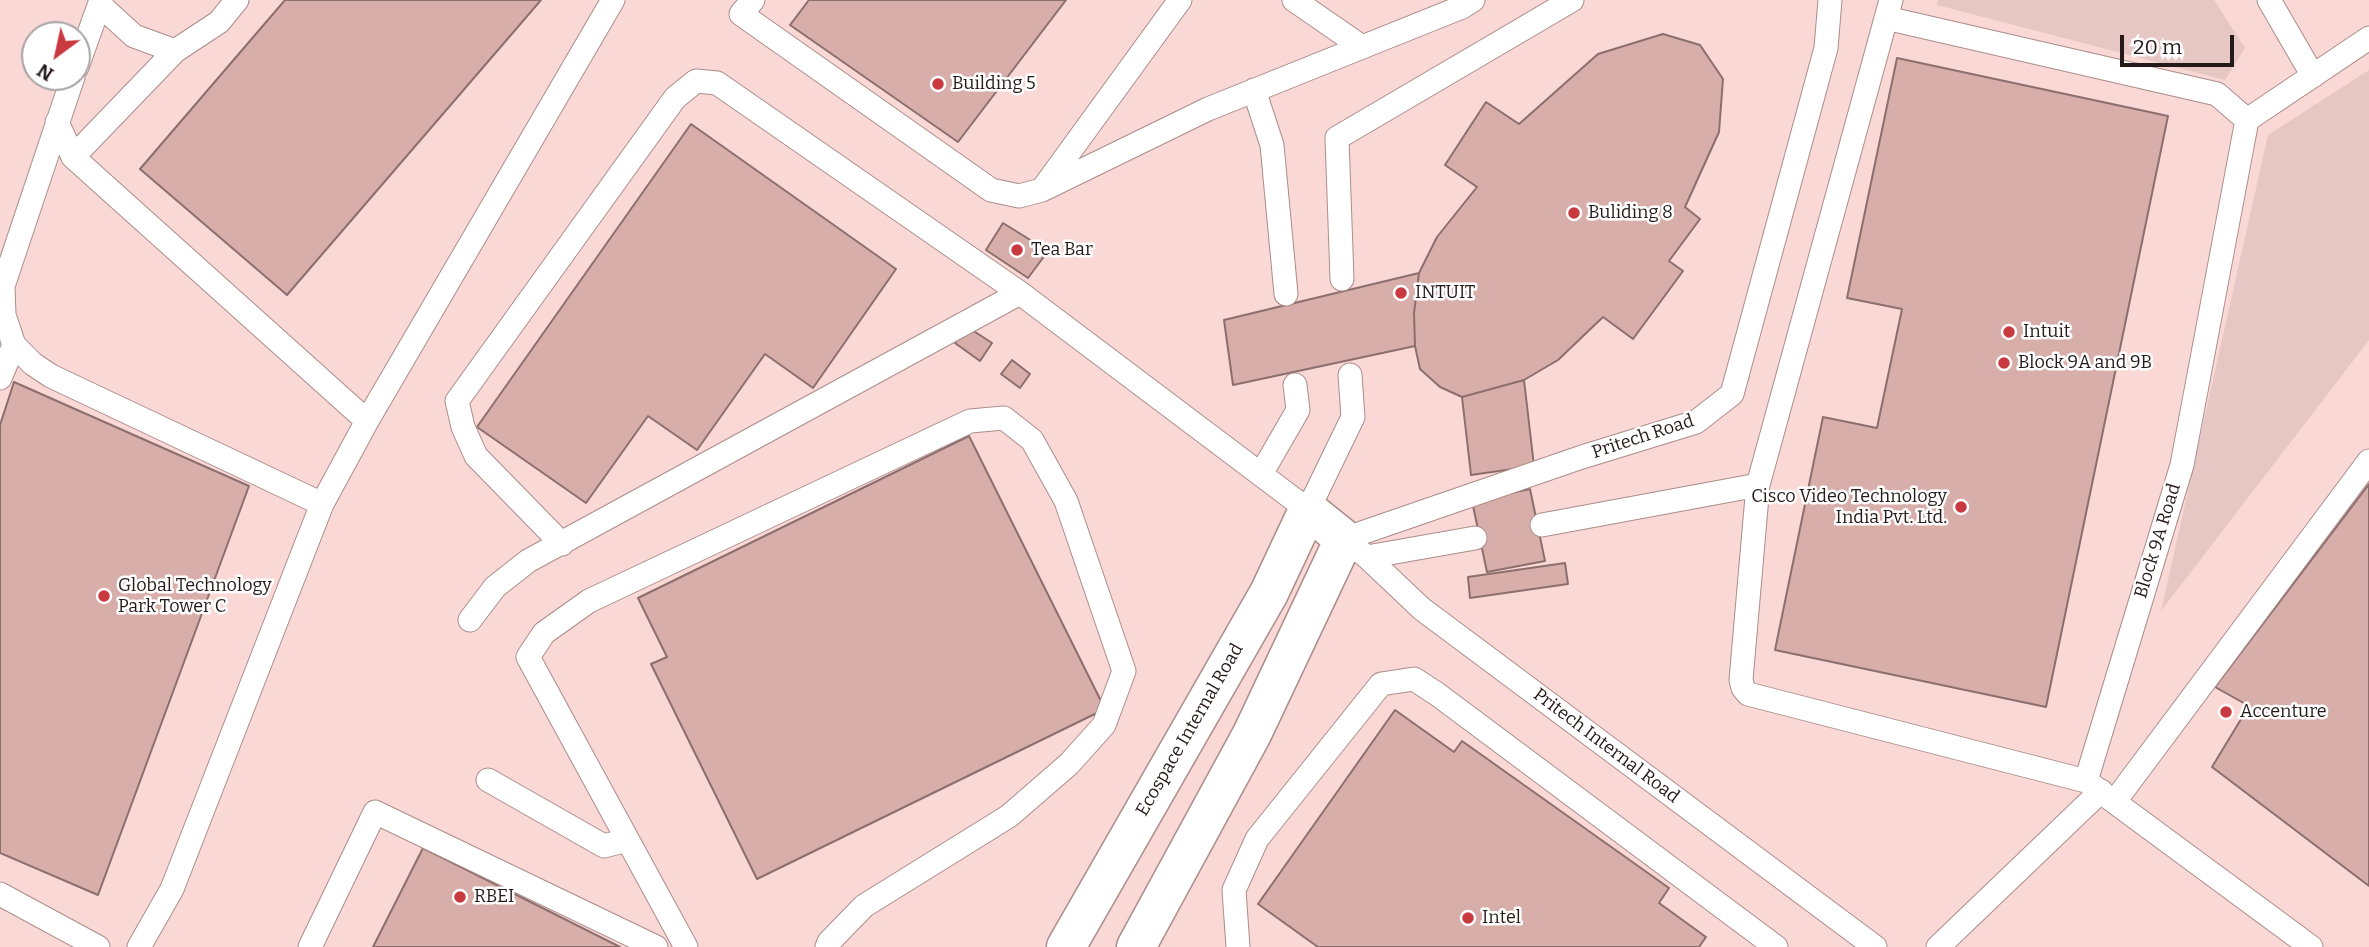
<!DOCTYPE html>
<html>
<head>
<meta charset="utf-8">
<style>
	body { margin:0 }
	#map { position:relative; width:2369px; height:947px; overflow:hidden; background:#fce8e6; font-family:Bitter,serif }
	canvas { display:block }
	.north { position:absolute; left:21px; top:21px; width:70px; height:70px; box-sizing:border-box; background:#fff; border:2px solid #a8a3a3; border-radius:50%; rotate:213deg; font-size:19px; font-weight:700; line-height:28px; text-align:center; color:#251a19 }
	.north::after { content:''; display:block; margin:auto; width:24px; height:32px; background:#c93a40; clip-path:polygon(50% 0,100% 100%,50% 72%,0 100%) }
	.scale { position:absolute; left:2120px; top:35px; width:114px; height:32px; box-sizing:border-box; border:4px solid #251a19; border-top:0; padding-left:9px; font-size:21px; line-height:24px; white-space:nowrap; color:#251a19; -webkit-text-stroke:5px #fff; paint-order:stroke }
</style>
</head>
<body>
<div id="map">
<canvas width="2369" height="947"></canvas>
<div class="north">N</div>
<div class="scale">20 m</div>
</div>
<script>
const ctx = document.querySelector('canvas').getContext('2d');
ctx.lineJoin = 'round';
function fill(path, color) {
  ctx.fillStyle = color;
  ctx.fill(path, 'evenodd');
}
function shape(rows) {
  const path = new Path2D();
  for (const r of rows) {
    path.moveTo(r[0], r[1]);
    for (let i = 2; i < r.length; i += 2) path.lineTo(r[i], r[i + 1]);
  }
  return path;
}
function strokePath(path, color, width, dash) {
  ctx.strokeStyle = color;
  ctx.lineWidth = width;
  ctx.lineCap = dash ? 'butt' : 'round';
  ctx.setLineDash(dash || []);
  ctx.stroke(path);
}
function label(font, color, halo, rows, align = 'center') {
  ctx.font = font + ' Bitter,serif';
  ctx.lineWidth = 5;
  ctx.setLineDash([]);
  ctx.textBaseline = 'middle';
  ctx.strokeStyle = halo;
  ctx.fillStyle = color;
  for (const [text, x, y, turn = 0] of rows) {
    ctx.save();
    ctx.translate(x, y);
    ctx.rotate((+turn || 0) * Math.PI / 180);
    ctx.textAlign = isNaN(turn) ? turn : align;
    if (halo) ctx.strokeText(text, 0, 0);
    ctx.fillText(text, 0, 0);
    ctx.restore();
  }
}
fill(shape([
	[0,0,2369,0,2369,947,0,947],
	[35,35,77,35,77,77,35,77]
]), '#fad8d6');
fill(shape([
	[1938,0,2214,0,2245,48,2225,80,1937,5],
	[2369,70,2369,340,2161,611,2268,135]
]), '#e6c7c4');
const building = shape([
	[285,0,541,0,287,295,140,169,285,0],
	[809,0,1066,0,958,142,790,25,809,0],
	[1663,34,1700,45,1723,79,1719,132,1685,207,1700,219,1669,261,1683,271,1633,339,1603,317,1558,360,1524,380,1462,397,1440,387,1420,369,1415,346,1414,313,1419,273,1437,237,1477,187,1445,165,1486,102,1519,124,1598,54,1663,34],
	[1897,58,2168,116,2046,707,1775,650,1823,417,1877,428,1902,309,1847,298,1897,58],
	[691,124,896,269,813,388,765,354,697,450,648,416,586,503,477,427,691,124],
	[1003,223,1048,251,1028,278,986,250,1003,223],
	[1419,273,1414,313,1415,346,1233,385,1224,320,1419,273],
	[966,326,992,343,980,361,955,343,966,326],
	[1012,360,1030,374,1020,388,1001,374,1012,360],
	[1524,380,1534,466,1471,475,1462,397,1524,380],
	[14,382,249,486,98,895,0,853,0,425,14,382],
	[969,436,1105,709,757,879,651,664,667,657,638,598,969,436],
	[2369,484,2369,886,2212,767,2249,706,2215,687,2369,484],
	[1530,489,1545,561,1487,572,1472,501,1530,489],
	[1565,563,1568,584,1470,598,1468,577,1565,563],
	[1395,710,1454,752,1462,741,1669,888,1659,903,1706,937,1699,947,1318,947,1258,904,1395,710],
	[423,848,620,947,373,947,423,848]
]);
fill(building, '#d8aeab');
strokePath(building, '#8c6f6d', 2);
const service = shape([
	[753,0,741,14,991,190,1019,196,1042,190,1208,109,1462,7,1473,0],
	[1294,0,1362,47],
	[2269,0,2313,76],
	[100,5,134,36,175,51,219,22,237,0],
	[1886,18,2217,94,2247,120,2182,465,2086,781],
	[77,67,101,0],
	[73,77,3,286,4,315,14,345,33,364,51,376,322,504],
	[1254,90,1272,145,1286,294],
	[2247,120,2369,38],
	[57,122,73,157,367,421],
	[73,157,175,51],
	[1044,187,1180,0],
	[1342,279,1337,138,1572,0],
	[0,378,14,345],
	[1261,474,1298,410,1295,385],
	[1758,485,1891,0],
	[1542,525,1758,485,1741,680,1743,688,1748,694,2086,781,2311,947],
	[1344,539,1582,457,1696,422,1732,394,1826,48,1830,0],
	[1344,539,1367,557,1422,609,1875,947],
	[562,544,476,456,463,427,457,401,675,98,696,81,717,83,1020,293,1308,510,1353,417,1350,375],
	[1367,557,1475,538],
	[470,620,495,587,528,561,1020,293],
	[488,780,604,846,627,840],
	[2115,801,2369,461],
	[0,894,98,947],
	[139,947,172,889,322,504,367,421,613,0],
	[310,947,375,812,656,947],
	[686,947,528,657,544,633,589,601,970,421,1004,418,1032,440,1066,501,1124,671,1104,725,1069,764,1009,816,864,906,829,942,827,947],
	[1238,947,1234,890,1257,839,1381,684,1414,679,1437,694,1776,947],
	[1938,947,2101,791]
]);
const minor = shape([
	[1066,947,1269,593,1308,510,1344,539,1252,734,1136,947]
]);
strokePath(service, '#ab8d8a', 25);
strokePath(minor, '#ab8d8a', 41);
strokePath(service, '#fff', 23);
strokePath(minor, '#fff', 38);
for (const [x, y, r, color] of [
	[938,84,7,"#c93a40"],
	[1574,213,7,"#c93a40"],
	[1017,250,7,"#c93a40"],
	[1401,293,7,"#c93a40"],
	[2009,332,7,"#c93a40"],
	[2004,363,7,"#c93a40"],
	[1961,507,7,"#c93a40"],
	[104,596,7,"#c93a40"],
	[2226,712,7,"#c93a40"],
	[460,897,7,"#c93a40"],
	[1468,918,7,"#c93a40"]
]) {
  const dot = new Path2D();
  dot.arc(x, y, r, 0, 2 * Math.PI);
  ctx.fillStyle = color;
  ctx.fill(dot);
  strokePath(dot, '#fff', 2.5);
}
label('18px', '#251a19', '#fff', [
	["Building 5",952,84],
	["Buliding 8",1588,213],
	["Tea Bar",1031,250],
	["INTUIT",1415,293],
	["Intuit",2023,332],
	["Block 9A and 9B",2018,363],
	["Cisco Video Technology",1947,497,"right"],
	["India Pvt. Ltd.",1947,518,"right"],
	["Global Technology",118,586],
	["Park Tower C",118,607],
	["Accenture",2240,712],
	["RBEI",474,897],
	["Intel",1482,918]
], 'left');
label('18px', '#251a19', '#fff', [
	["Pritech Road",1643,437,-18],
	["Block 9A Road",2158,541,-73],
	["Ecospace Internal Road",1190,730,-60],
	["Pritech Internal Road",1606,746,37]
]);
</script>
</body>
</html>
